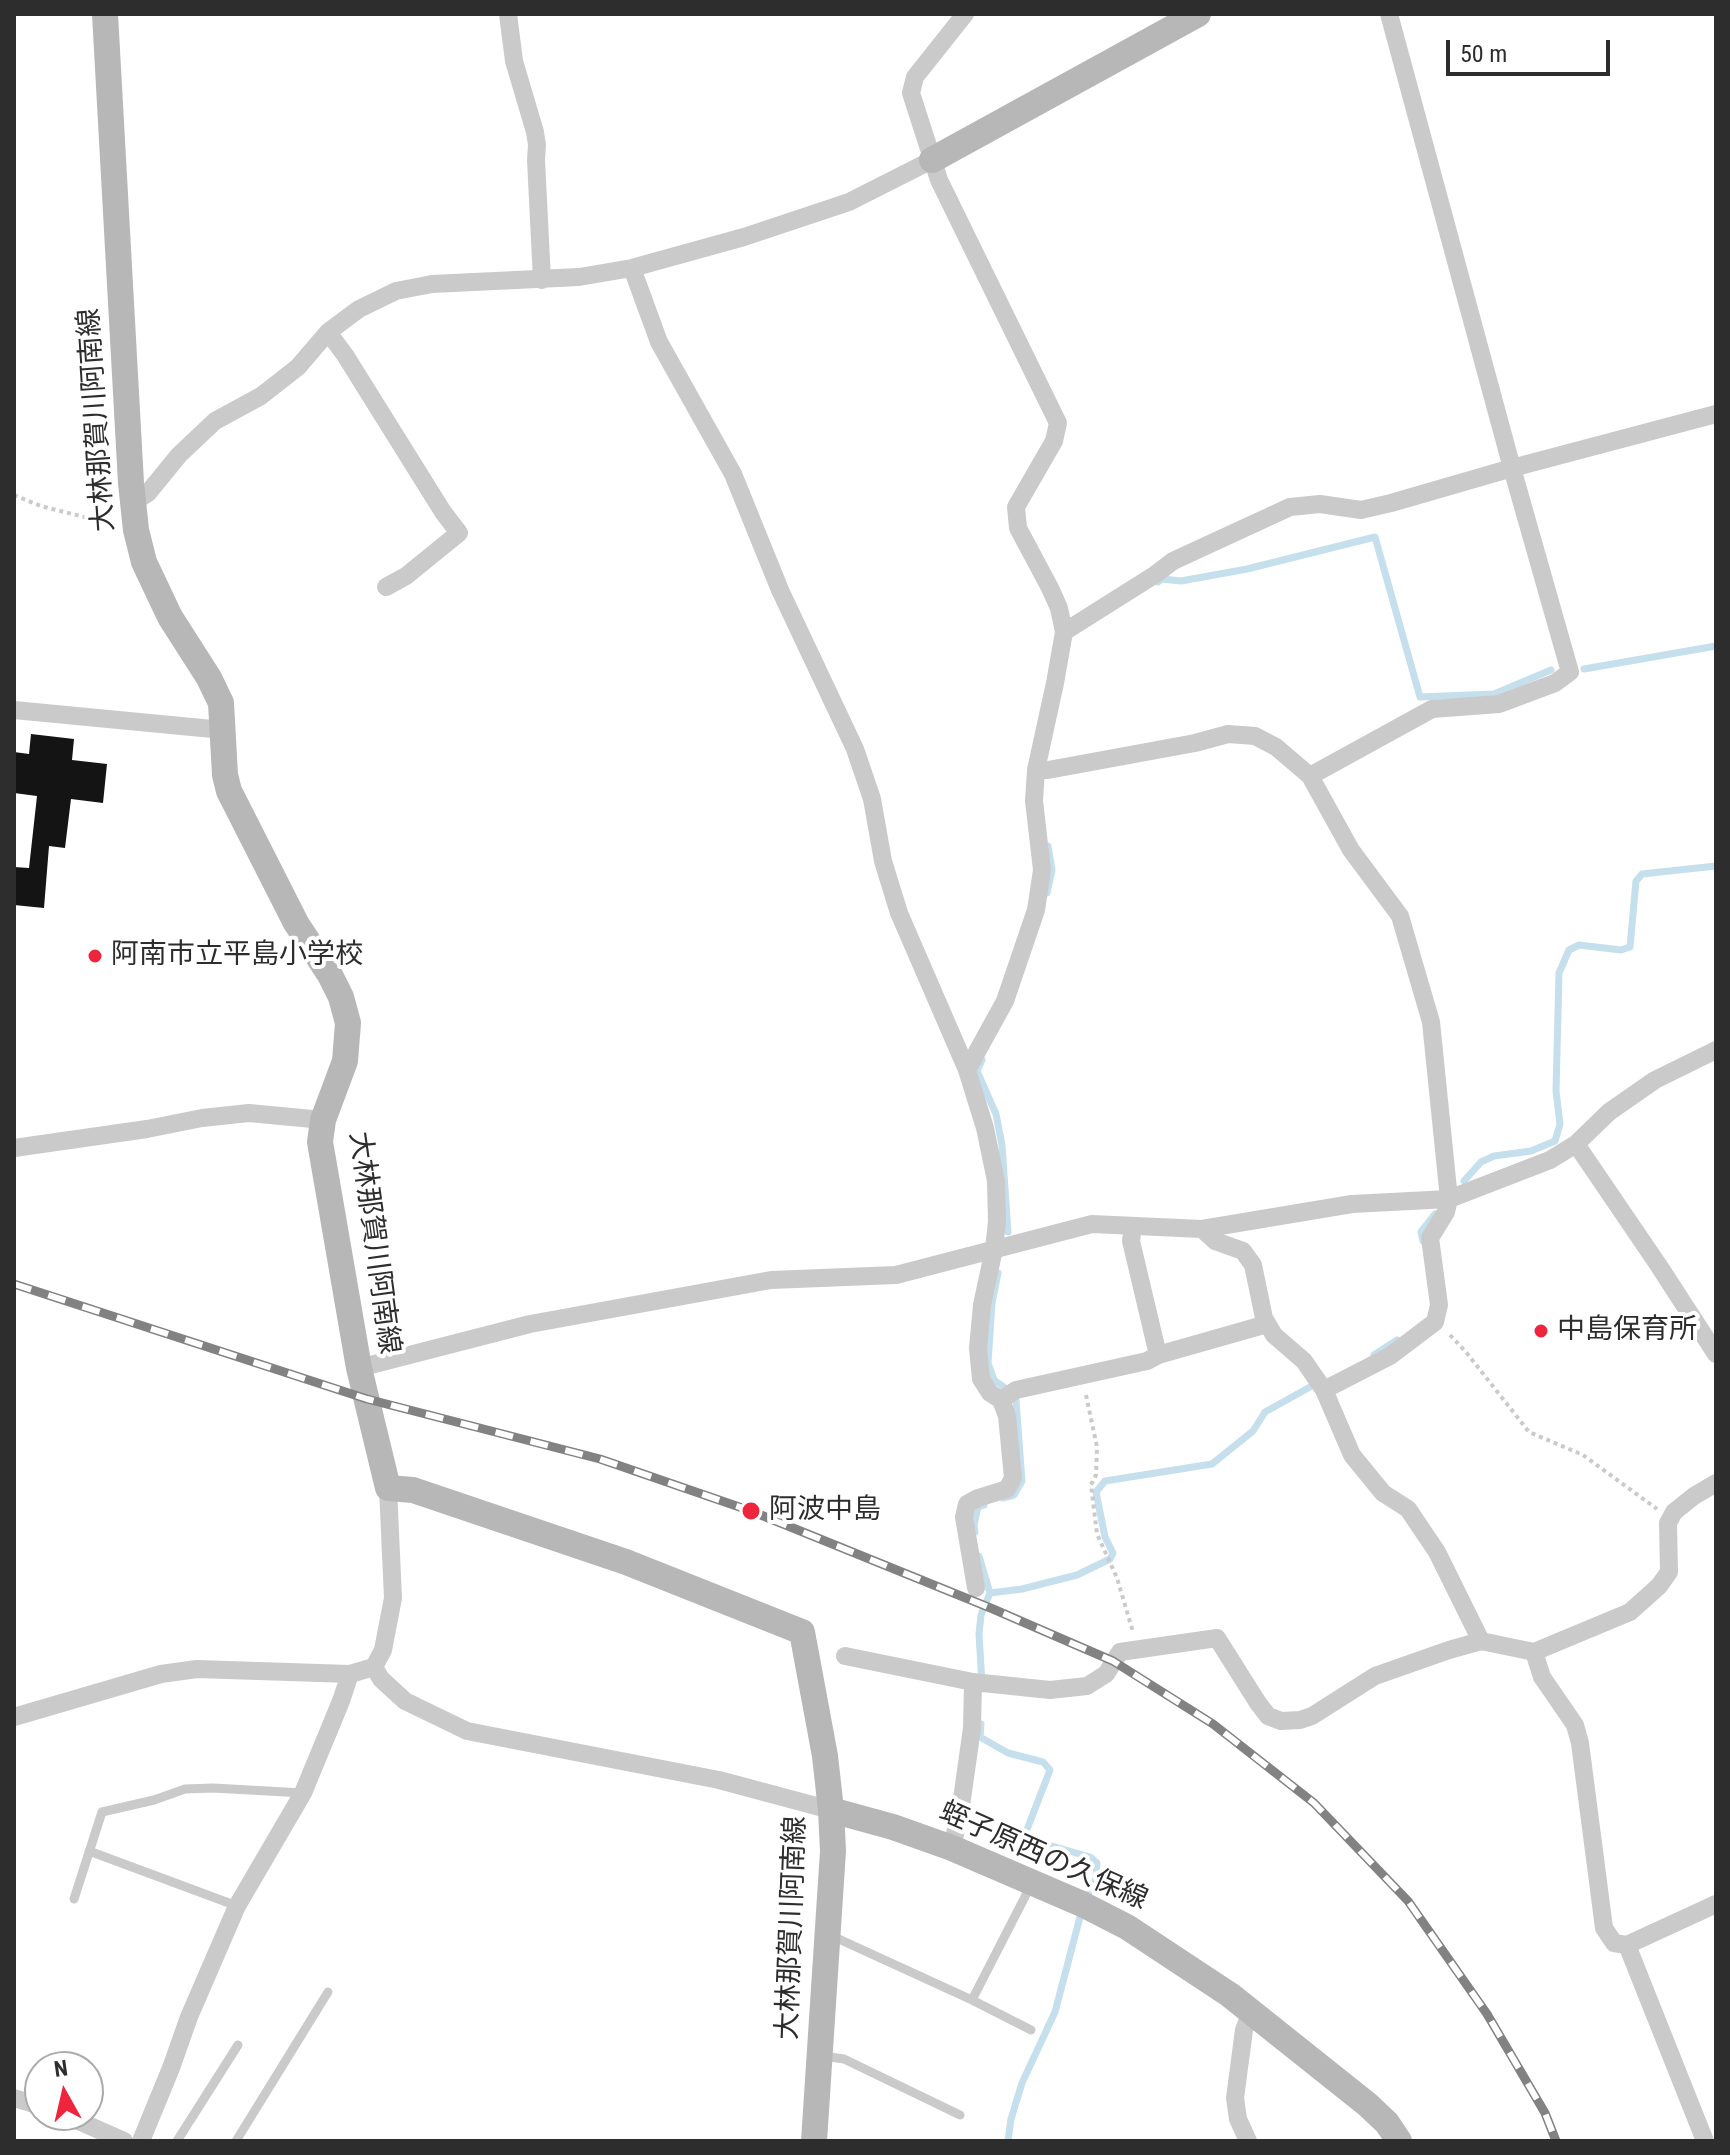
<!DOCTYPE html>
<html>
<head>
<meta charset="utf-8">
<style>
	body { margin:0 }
	#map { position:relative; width:1730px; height:2155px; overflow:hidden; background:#fff; font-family:"Roboto Condensed",sans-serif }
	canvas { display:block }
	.frame { position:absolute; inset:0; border:16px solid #2d2d2d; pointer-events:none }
	.north { position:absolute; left:24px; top:2051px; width:80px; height:80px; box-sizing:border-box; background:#fff; border:2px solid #ababab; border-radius:50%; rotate:352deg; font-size:22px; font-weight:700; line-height:32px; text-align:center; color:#2d2d2d }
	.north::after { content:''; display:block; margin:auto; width:28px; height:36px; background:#ee253c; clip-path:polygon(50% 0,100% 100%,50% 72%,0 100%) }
	.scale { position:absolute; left:1446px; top:40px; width:164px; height:36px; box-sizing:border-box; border:4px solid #2d2d2d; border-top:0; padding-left:10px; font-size:24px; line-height:28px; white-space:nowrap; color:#2d2d2d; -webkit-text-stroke:6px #fff; paint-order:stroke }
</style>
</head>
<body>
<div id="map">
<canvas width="1730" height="2155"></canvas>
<div class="frame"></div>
<div class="north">N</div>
<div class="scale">50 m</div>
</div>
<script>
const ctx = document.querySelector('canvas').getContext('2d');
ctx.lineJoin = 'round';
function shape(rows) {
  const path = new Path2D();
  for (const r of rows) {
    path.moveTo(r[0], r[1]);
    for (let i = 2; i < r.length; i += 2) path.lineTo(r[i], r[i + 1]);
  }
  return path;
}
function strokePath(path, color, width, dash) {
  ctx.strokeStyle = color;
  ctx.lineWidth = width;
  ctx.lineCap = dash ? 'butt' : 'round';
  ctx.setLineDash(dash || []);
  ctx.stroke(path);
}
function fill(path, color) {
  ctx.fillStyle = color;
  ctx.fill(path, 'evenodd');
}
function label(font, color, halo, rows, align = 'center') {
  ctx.font = font + ' "Roboto Condensed","Noto Sans JP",sans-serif';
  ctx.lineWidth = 8;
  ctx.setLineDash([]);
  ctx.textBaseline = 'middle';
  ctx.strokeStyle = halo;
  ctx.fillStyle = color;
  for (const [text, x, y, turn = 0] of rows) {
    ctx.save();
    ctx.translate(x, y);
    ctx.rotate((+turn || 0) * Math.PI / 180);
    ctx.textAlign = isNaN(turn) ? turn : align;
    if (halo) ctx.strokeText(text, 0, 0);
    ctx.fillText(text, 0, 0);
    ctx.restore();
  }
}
strokePath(shape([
	[1158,582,1162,579,1181,581,1247,569,1375,537,1420,697,1494,694,1551,670],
	[1584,669,1716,646],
	[1047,893,1052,870,1048,846],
	[982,1060,977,1071,996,1114,1002,1145,1008,1232],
	[1464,1181,1481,1162,1494,1156,1531,1151,1555,1141,1560,1124,1556,1091,1559,973,1569,950,1579,945,1621,950,1630,947,1636,881,1642,874,1716,866],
	[1423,1241,1421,1232,1435,1214],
	[998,1273,992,1303,988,1363,994,1380,1008,1390,1016,1401,1022,1481,1014,1495,1003,1498],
	[1374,1355,1397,1340],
	[975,1532,974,1525,978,1507,984,1505],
	[979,1556,990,1593,981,1615,979,1634,982,1683],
	[990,1593,1022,1589,1077,1575,1110,1559,1113,1553,1105,1537,1096,1492,1105,1481,1212,1464,1253,1431,1265,1412,1310,1387],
	[981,1724,980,1737,1008,1753,1043,1762,1050,1770,1026,1832,1031,1840,1090,1857,1097,1863,1096,1879,1087,1896],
	[1008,2141,1011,2119,1022,2083,1055,2012,1080,1917]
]), '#c5dfed', 7);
fill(shape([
	[31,734,74,739,72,760,107,764,103,803,71,799,65,848,49,846,44,908,14,905,14,867,29,868,37,796,14,793,14,752,29,754]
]), '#141414');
strokePath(shape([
	[14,495,41,506,111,524],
	[1450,1335,1466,1352,1529,1432,1583,1455,1657,1509],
	[1086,1395,1097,1447,1096,1475,1091,1485,1097,1534,1117,1578,1133,1632]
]), '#cacaca', 4, [4, 4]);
strokePath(shape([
	[89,1851,237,1906],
	[74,1899,102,1812,154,1800,185,1789,213,1788,303,1793],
	[830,1935,972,2000,1031,2030],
	[972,2000,1031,1885],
	[823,2056,844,2059,960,2115],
	[177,2141,238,2045],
	[236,2141,328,1992]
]), '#cacaca', 9);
strokePath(shape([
	[508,14,514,61,535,132,537,145,536,160,542,280],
	[965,14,915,77,911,93,939,180,1058,423,1054,441,1016,507,1018,528,1050,588,1059,608,1064,632,1055,683,1036,770,1034,801,1042,870,1036,910,1005,1001,967,1070],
	[632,268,659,342,733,474,780,590,855,749,872,799,883,861,899,913,967,1070,985,1128,996,1181,997,1222,994,1249,982,1305,978,1348,981,1379,990,1393,1001,1400,1007,1416,1013,1478,1007,1489,978,1498,967,1504,964,1517,976,1588],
	[328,332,345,355,443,512,459,533,406,576,386,587],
	[132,503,148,493,179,455,215,421,261,396,298,367,328,332,359,309,396,291,432,284,579,277,632,268,744,237,849,202,932,160],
	[1064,632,1156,574,1173,561,1290,507,1320,504,1361,510,1391,503,1512,468,1716,414],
	[14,710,223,730],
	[1036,770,1048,770,1195,743,1228,734,1255,736,1276,747,1310,776,1351,850,1400,916,1431,1022,1449,1199,1446,1212,1430,1238,1439,1305,1435,1322,1390,1356,1324,1390],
	[1310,776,1432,709,1499,704,1555,683,1570,672,1512,468,1389,14],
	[1576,1144,1659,1266,1716,1354],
	[14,1148,147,1129,202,1118,249,1113,323,1120],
	[1133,1226,1131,1241,1158,1355,1267,1324],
	[1202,1229,1215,1241,1243,1251,1253,1265,1264,1318,1274,1335,1304,1361,1324,1390,1352,1455,1383,1493,1408,1509,1437,1552,1481,1641],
	[359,1368,530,1324,771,1280,896,1275,1092,1224,1202,1229,1352,1204,1449,1199,1550,1160,1576,1144,1609,1112,1655,1080,1716,1050],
	[1001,1400,1016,1390,1147,1361,1158,1355],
	[1534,1652,1542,1677,1575,1725,1580,1743,1604,1928,1614,1943,1627,1945,1716,1904],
	[845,1656,973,1682],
	[374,1667,381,1679,405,1701,467,1731,719,1780,831,1810],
	[14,1717,161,1674,197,1669,350,1674,374,1667,383,1650,393,1598,388,1488],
	[952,1848,961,1806,972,1728,973,1682,1050,1690,1087,1686,1106,1674,1120,1652,1217,1638,1258,1703,1268,1716,1281,1721,1300,1720,1312,1716,1375,1676,1449,1650,1481,1641,1534,1652,1630,1612,1659,1586,1669,1572,1668,1523,1674,1512,1694,1496,1716,1483],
	[1627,1945,1705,2141],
	[14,2098,40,2106],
	[65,2115,124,2141],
	[141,2141,171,2068,189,2017,237,1906,303,1793,341,1701,350,1674],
	[1248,2141,1238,2119,1235,2098,1244,2030,1251,2012]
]), '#cacaca', 18);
strokePath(shape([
	[105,14,131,483,136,530,144,562,170,617,209,678,221,703,225,775,229,791,296,923,330,975,341,997,348,1023,345,1061,323,1120,320,1142,359,1368,388,1488,413,1490,626,1562,802,1632,825,1756,831,1810,833,1851,814,2141],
	[932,160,1198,14],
	[831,1810,893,1827,952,1848,1082,1904,1127,1927,1230,1995,1368,2105,1387,2123,1399,2141]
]), '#b7b7b7', 26);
const rail = shape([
	[14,1284,367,1399,600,1459,751,1511,993,1609,1113,1661,1213,1724,1314,1803,1408,1901,1487,2014,1545,2113,1556,2141]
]);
strokePath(rail, '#828282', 9);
strokePath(rail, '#fff', 6, [18]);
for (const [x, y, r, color] of [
	[95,956,8,"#ee253c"],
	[1541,1331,8,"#ee253c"],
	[751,1511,10,"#ee253c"]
]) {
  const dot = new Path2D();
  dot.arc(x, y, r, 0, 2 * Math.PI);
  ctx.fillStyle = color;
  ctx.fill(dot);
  strokePath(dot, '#fff', 3);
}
label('28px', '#2d2d2d', '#fff', [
	["大林那賀川阿南線",98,420,-94],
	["大林那賀川阿南線",373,1243,82],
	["蛭子原西の久保線",1043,1857,24],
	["大林那賀川阿南線",793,1928,-88]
]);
label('28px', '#2d2d2d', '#fff', [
	["阿南市立平島小学校",111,956],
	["中島保育所",1557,1331],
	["阿波中島",769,1511]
], 'left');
</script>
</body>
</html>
